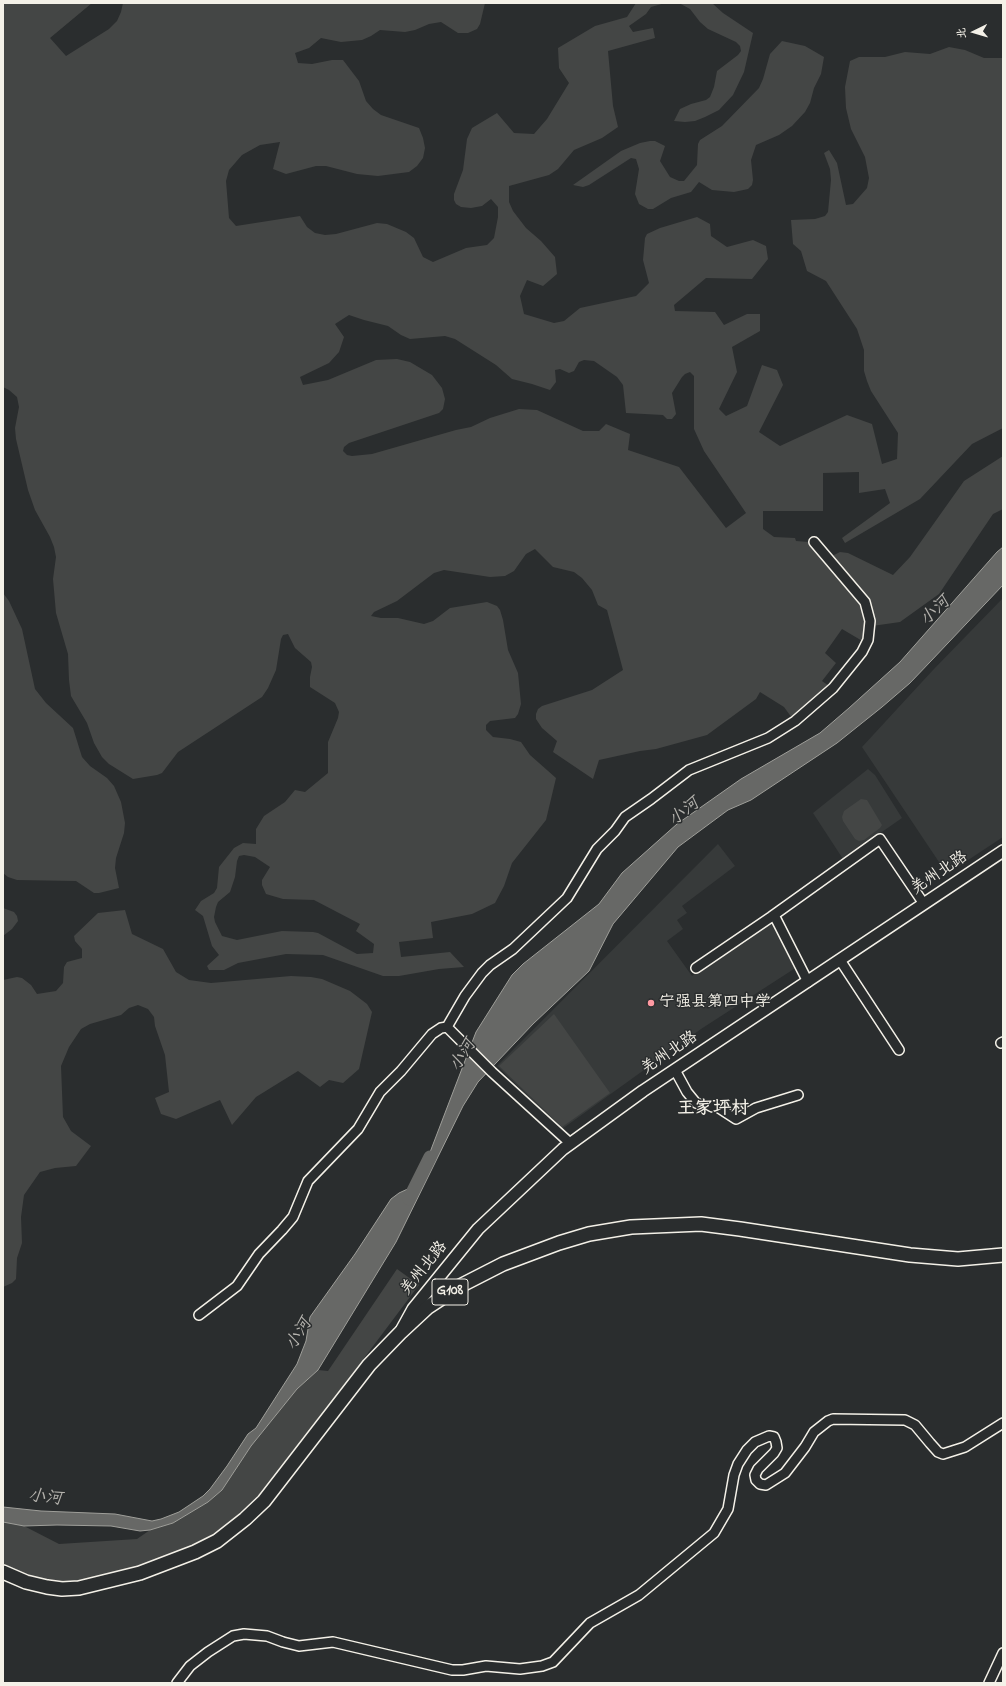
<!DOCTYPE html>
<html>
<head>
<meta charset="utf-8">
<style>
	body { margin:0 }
	#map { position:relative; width:1006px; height:1686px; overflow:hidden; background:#2a2d2e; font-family:"Indie Flower","LXGW WenKai TC",sans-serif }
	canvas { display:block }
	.frame { position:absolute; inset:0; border:4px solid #f4f1e8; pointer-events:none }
	.north { position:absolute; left:954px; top:12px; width:40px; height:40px; -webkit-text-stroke:3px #2a2d2e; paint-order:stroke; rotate:265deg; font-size:11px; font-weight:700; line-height:16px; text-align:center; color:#f4f1e8 }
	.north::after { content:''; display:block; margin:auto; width:14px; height:18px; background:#f4f1e8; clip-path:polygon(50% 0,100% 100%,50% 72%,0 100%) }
</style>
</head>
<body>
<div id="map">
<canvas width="1006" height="1686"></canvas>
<div class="frame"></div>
<div class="north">北</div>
</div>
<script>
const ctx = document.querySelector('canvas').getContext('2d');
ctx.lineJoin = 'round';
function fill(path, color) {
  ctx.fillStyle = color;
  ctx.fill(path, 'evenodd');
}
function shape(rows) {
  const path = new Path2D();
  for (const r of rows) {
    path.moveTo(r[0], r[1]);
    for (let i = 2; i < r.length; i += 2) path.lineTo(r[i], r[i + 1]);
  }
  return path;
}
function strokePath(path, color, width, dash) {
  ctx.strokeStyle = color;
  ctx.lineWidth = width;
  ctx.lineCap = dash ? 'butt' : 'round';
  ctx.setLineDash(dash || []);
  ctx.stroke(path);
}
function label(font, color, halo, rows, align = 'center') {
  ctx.font = font + ' "Indie Flower","LXGW WenKai TC",sans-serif';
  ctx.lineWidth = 3;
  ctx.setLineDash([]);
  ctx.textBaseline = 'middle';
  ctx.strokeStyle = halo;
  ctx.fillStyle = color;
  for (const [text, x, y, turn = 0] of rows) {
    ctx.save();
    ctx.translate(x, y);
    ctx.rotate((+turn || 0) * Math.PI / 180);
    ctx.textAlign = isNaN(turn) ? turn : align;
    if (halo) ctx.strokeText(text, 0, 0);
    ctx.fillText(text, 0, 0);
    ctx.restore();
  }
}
fill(shape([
	[1003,598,1003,837,947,874,862,747,933,670],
	[868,769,875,775,902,818,843,859,813,813],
	[718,844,735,866,682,906,687,913,677,920,683,929,667,941,692,976,771,920,797,967,701,1029,562,1129,497,1066]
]), '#373a3a');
fill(shape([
	[3,3,92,3,50,38,66,56,109,29,117,21,121,12,123,3,485,3,480,24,477,29,468,33,458,33,441,22,429,24,415,30,405,32,380,30,371,36,362,40,341,42,321,38,309,48,295,53,298,63,312,64,332,60,343,60,359,81,366,101,373,109,381,115,419,128,423,138,425,148,423,158,417,166,409,172,378,176,357,174,326,166,316,166,286,174,273,169,280,142,260,145,242,155,229,170,226,181,229,218,236,226,300,216,307,227,315,233,325,235,336,234,377,223,387,224,406,232,414,238,423,257,433,262,466,248,487,245,494,238,498,217,498,207,491,199,482,206,471,208,461,207,456,204,454,200,454,194,463,170,467,139,472,128,497,113,514,133,534,134,547,119,569,83,559,68,558,48,595,26,627,17,636,3,665,3,651,7,646,14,629,26,633,32,653,28,655,38,608,51,613,106,618,127,602,138,574,150,558,169,549,175,509,186,509,202,513,211,526,228,541,241,555,257,557,274,543,286,527,280,520,296,524,314,554,323,564,321,580,308,636,296,649,283,643,260,645,238,647,234,660,228,697,217,710,224,711,236,727,247,753,240,766,246,768,259,752,279,706,278,674,305,675,311,715,312,724,325,747,314,760,314,760,331,732,347,737,372,719,409,726,416,747,406,762,365,777,370,783,385,759,432,780,446,847,415,872,424,882,464,897,459,898,433,871,391,867,381,864,371,864,350,857,329,826,281,807,271,801,251,793,244,791,220,815,219,825,216,828,212,831,180,830,169,824,153,829,150,837,163,846,205,853,204,867,188,869,178,865,157,851,129,846,108,845,87,850,61,859,57,885,57,905,52,930,54,949,47,965,50,984,58,1003,58,1003,428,972,444,920,499,845,543,842,538,890,503,885,489,859,493,859,472,823,473,823,511,763,511,763,529,774,537,795,538,796,541,809,542,861,601,866,613,864,642,842,629,825,653,836,663,822,681,829,686,792,718,784,707,760,692,756,699,707,735,656,749,640,751,599,760,593,779,553,752,557,741,542,728,536,719,536,714,538,709,542,706,592,690,623,670,607,610,598,605,592,590,582,578,574,572,553,567,535,549,526,554,514,571,505,576,490,577,444,570,434,573,397,601,374,612,371,616,381,618,398,618,424,624,433,621,450,608,487,602,497,606,500,610,503,620,508,650,518,673,521,704,518,714,515,718,490,721,486,725,486,730,493,737,510,739,521,742,530,755,556,778,546,820,512,863,504,886,495,903,472,914,431,922,433,938,399,942,401,957,450,952,464,967,439,969,399,976,383,976,323,955,286,954,238,963,224,970,209,970,207,966,219,955,212,946,203,916,195,910,201,901,214,893,217,888,219,867,234,848,243,843,256,844,256,829,264,816,285,802,295,790,305,792,328,773,328,742,338,718,339,712,335,703,310,687,310,677,312,667,311,662,295,648,288,634,283,635,281,639,276,670,268,688,262,697,178,752,162,773,157,775,133,779,109,764,102,757,94,743,87,723,71,696,69,680,68,654,56,613,53,579,56,557,54,547,50,537,35,510,28,490,16,439,15,428,19,407,17,397,9,390,3,387],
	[349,315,364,320,388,326,401,335,410,339,445,336,455,339,496,365,512,379,532,384,550,390,556,382,555,370,560,369,569,373,574,371,579,362,584,360,594,361,617,377,623,385,626,413,663,415,667,419,672,419,676,414,672,393,682,377,685,374,690,372,694,376,694,429,704,451,746,513,726,528,679,467,628,450,630,434,606,424,599,431,583,431,537,410,519,409,490,418,471,427,456,430,372,454,352,456,347,455,343,451,344,447,349,443,439,413,443,409,445,399,442,388,432,375,410,362,397,359,376,360,328,380,303,385,300,377,329,363,339,352,344,337,335,324],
	[244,855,255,857,270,867,262,880,262,885,266,894,283,899,314,900,360,924,356,931,374,944,373,953,357,954,318,933,313,932,282,931,237,940,222,936,215,922,214,917,216,907,218,902,230,892,235,877,237,861,239,856],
	[679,3,712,3,723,13,753,33,744,72,733,95,719,110,705,117,695,121,685,122,674,121,680,109,691,104,706,100,710,97,714,87,717,71,738,55,741,51,740,46,736,42,708,29,700,22,690,9],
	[782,41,805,46,824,57,821,74,814,88,810,103,805,112,792,126,779,135,756,145,751,160,753,180,752,185,748,189,734,192,712,190,699,182,691,192,671,198,653,209,648,209,639,204,635,194,639,169,636,159,631,158,589,185,583,187,573,185,621,151,640,143,650,141,655,141,665,146,660,161,670,177,679,181,684,181,697,165,698,144,700,140,722,126,759,88,763,79,770,54],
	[1003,456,1003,509,993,514,939,594,900,622,872,626,868,602,832,556,840,552,848,553,893,575,910,557,964,481],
	[3,593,9,601,22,629,35,689,46,703,73,728,82,757,90,766,107,778,114,786,121,802,125,823,124,833,116,858,115,868,119,888,99,893,94,893,76,881,17,880,8,877,3,873],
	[861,799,867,800,882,825,880,828,864,840,859,841,855,839,843,821,842,817,844,811],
	[3,908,14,912,17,916,18,921,12,929,3,936],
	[125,910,132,934,163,949,176,972,189,980,211,983,291,976,311,977,322,979,350,991,367,1004,372,1012,359,1069,343,1083,329,1080,320,1087,298,1071,256,1097,232,1125,220,1100,176,1119,161,1114,155,1098,169,1092,165,1055,155,1026,154,1017,148,1009,138,1005,129,1008,121,1015,90,1024,81,1029,69,1047,61,1066,63,1117,71,1131,91,1146,76,1166,55,1168,40,1172,24,1195,21,1217,22,1243,17,1258,16,1279,12,1283,3,1287,3,980,17,977,22,978,31,985,37,994,56,991,63,983,64,967,67,962,82,958,82,949,75,941,74,936,98,913],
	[554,1014,610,1093,562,1127,499,1066],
	[397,1269,419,1285,286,1462,261,1495,240,1516,199,1543,142,1567,76,1582,45,1581,28,1576,3,1564,3,1522,24,1526,59,1544,137,1539,150,1530,173,1523,208,1502,222,1490,251,1446,297,1389,318,1370,328,1371]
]), '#444645');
const water = shape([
	[1003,547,1003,585,930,662,910,683,882,707,837,743,751,800,728,810,678,847,613,924,589,971,533,1024,478,1082,463,1106,396,1242,318,1370,297,1389,251,1446,222,1490,208,1502,173,1523,150,1530,140,1531,111,1526,57,1525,24,1526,3,1522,3,1507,41,1511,115,1514,152,1521,161,1519,179,1512,203,1496,210,1489,227,1466,248,1434,256,1428,297,1364,306,1341,310,1317,355,1254,391,1199,399,1193,412,1187,419,1181,476,1032,512,975,523,964,599,904,622,873,677,824,741,779,820,733,849,708,900,662,997,552,1003,547]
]);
fill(water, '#676866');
strokePath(water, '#9f9f9a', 1);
strokePath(shape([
	[409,1199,430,1157]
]), '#676866', 13);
const minor = shape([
	[774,915,808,982],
	[840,960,899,1050],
	[696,968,771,917,880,839,924,904],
	[447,1027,492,1072,571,1144],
	[1001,1043,1003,1042],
	[675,1070,687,1092,696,1103,704,1106,716,1106,736,1119,756,1108,798,1095],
	[199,1315,237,1286,259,1254,282,1230,293,1217,308,1181,358,1129,380,1092,401,1071,432,1034,441,1028,447,1027,465,996,482,973,490,965,513,949,567,898,597,849,615,831,625,817,651,799,689,770,768,738,795,721,833,688,862,652,868,640,870,621,865,602,814,542],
	[177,1683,190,1666,208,1652,233,1636,244,1634,267,1636,283,1642,299,1646,333,1642,452,1670,463,1670,486,1666,520,1669,542,1666,553,1662,590,1623,639,1595,714,1533,728,1509,734,1475,738,1464,747,1450,755,1442,769,1436,774,1437,776,1442,777,1448,774,1453,758,1469,755,1475,756,1480,760,1484,766,1485,785,1473,805,1447,814,1432,828,1421,833,1419,905,1420,915,1425,930,1443,938,1452,943,1454,965,1447,1003,1423],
	[989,1683,1003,1653]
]);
const major = shape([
	[402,1329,413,1309,478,1229,563,1149,643,1091,1003,851]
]);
const highway = shape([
	[3,1572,26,1582,47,1587,62,1589,79,1588,140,1573,195,1552,217,1541,245,1519,264,1501,369,1365,400,1333,428,1307,460,1286,503,1264,559,1243,589,1234,631,1227,701,1224,740,1229,910,1255,958,1259,1003,1255]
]);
strokePath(minor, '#f4f1e8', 12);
strokePath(major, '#f4f1e8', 14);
strokePath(highway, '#f4f1e8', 16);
strokePath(minor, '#2a2d2e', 9);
strokePath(major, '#2a2d2e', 11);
strokePath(highway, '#2a2d2e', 13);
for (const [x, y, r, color] of [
	[651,1003,4,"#ff9aa2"]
]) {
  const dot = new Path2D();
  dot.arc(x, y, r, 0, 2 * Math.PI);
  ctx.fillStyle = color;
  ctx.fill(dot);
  strokePath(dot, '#2a2d2e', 1.5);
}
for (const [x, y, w] of [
	[450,1292,36]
]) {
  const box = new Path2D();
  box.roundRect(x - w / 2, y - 13, w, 26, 3);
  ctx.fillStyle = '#2a2d2e';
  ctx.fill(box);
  strokePath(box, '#f4f1e8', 1);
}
label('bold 15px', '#f4f1e8', null, [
	["G108",450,1292]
]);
label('16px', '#f4f1e8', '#2a2d2e', [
	["羌州北路",940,874,-34],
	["羌州北路",670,1054,-34],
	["羌州北路",425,1269,-51]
]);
label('16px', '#f4f1e8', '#2a2d2e', [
	["宁强县第四中学",659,1003]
], 'left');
label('italic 17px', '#b5b3ae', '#2a2d2e', [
	["小河",936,612,-44],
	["小河",685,813,-39],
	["小河",464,1056,-58],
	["小河",300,1335,-59],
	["小河",45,1499,6]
]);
label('bold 18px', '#f4f1e8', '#2a2d2e', [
	["王家坪村",713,1110]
]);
</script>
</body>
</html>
